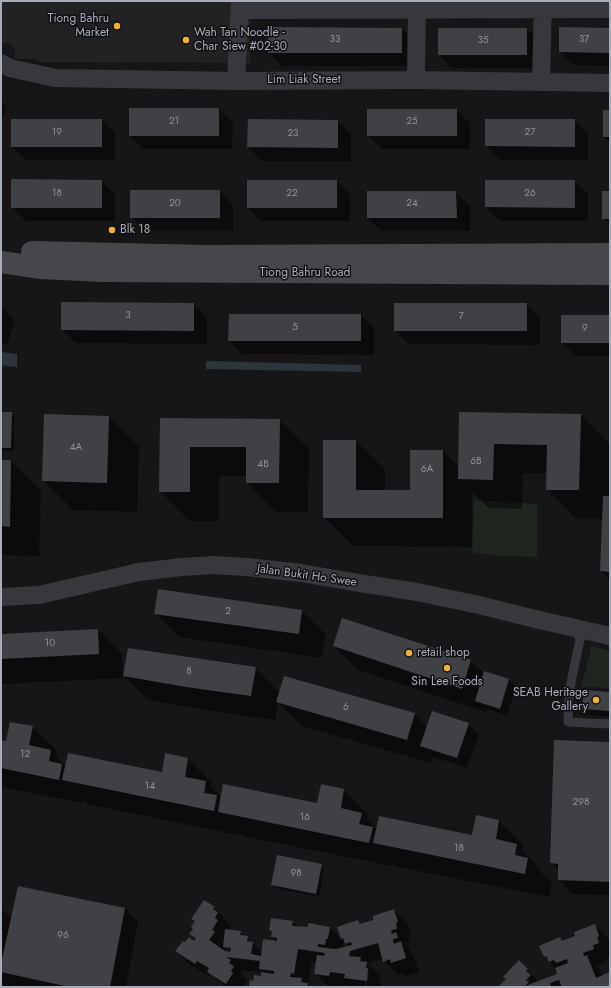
<!DOCTYPE html>
<html>
<head>
<meta charset="utf-8">
<style>
	body { margin:0 }
	#map { position:relative; width:611px; height:988px; overflow:hidden; background:#161618; font-family:Jost,sans-serif }
	canvas { display:block }
	.frame { position:absolute; inset:0; border:2px solid #a8adb8; pointer-events:none }
</style>
</head>
<body>
<div id="map">
<canvas width="611" height="988"></canvas>
<div class="frame"></div>
</div>
<script>
const ctx = document.querySelector('canvas').getContext('2d');
ctx.lineJoin = 'round';
function fill(path, color) {
  ctx.fillStyle = color;
  ctx.fill(path, 'evenodd');
}
function shape(rows) {
  const path = new Path2D();
  for (const r of rows) {
    path.moveTo(r[0], r[1]);
    for (let i = 2; i < r.length; i += 2) path.lineTo(r[i], r[i + 1]);
  }
  return path;
}
function strokePath(path, color, width, dash) {
  ctx.strokeStyle = color;
  ctx.lineWidth = width;
  ctx.lineCap = dash ? 'butt' : 'round';
  ctx.setLineDash(dash || []);
  ctx.stroke(path);
}
function label(font, color, halo, rows, align = 'center') {
  ctx.font = font + ' Jost,sans-serif';
  ctx.lineWidth = 3;
  ctx.setLineDash([]);
  ctx.textBaseline = 'middle';
  ctx.strokeStyle = halo;
  ctx.fillStyle = color;
  for (const [text, x, y, turn = 0] of rows) {
    ctx.save();
    ctx.translate(x, y);
    ctx.rotate((+turn || 0) * Math.PI / 180);
    ctx.textAlign = isNaN(turn) ? turn : align;
    if (halo) ctx.strokeText(text, 0, 0);
    ctx.fillText(text, 0, 0);
    ctx.restore();
  }
}
fill(shape([
	[1,1,250,1,250,63,41,62,35,59,15,59,15,47,8,43,1,43]
]), '#222225');
fill(shape([
	[474,500,537,504,537,557,496,556,472,552],
	[592,646,610,651,610,688,581,687]
]), '#1e261f');
fill(shape([
	[1,352,17,354,17,367,7,366,1,365],
	[206,361,361,365,361,372,206,369]
]), '#2c353c');
fill(shape([
	[402,29,415,42,415,66,282,66,269,52],
	[527,29,541,42,540,68,452,68,439,54],
	[610,29,610,66,573,65,560,52],
	[1,101,7,107,1,120],
	[130,109,219,109,233,123,232,149,144,149,130,136],
	[456,110,470,123,470,149,381,149,368,135],
	[610,111,610,143,604,137],
	[102,120,115,134,115,160,26,160,12,147],
	[574,120,588,134,588,160,500,160,486,146],
	[338,121,351,134,351,161,262,161,248,147],
	[102,181,115,194,115,221,26,221,12,207],
	[337,181,350,195,350,221,261,221,248,208],
	[486,181,575,181,588,194,588,221,499,221,486,207],
	[220,191,233,205,233,231,144,231,131,217],
	[456,192,470,206,470,231,381,231,368,218],
	[610,192,610,225,603,218],
	[193,304,207,317,207,344,76,343,62,329],
	[527,304,540,318,540,345,409,344,395,331],
	[1,307,15,321,7,345,1,343],
	[361,315,374,328,374,355,243,354,229,341],
	[610,316,610,356,575,356,562,342],
	[1,413,11,413,14,416,14,451,1,450],
	[460,413,581,415,610,445,609,497,610,497,610,580,601,571,603,519,576,519,547,489,547,473,523,473,522,509,489,508,472,492,472,547,353,546,324,517,356,441,385,470,385,491,411,491,443,451,459,468],
	[109,417,139,447,137,512,73,510,43,480],
	[161,419,279,420,309,449,308,512,276,512,247,483,247,476,219,476,219,521,190,521,160,491],
	[1,461,11,461,41,491,39,556,1,555],
	[159,590,302,611,326,635,322,658,179,637,155,613],
	[343,619,471,661,484,674,485,672,509,680,516,687,507,715,487,709,486,712,358,670,334,646],
	[98,630,122,654,123,678,1,684,1,635],
	[255,668,280,693,415,714,427,727,468,724,479,734,467,768,433,757,431,763,302,726,278,702,275,720,211,711,148,700,124,676],
	[610,693,610,717,590,715,583,709],
	[33,727,57,751,56,756,66,767,162,773,188,759,212,783,211,787,222,798,318,805,344,790,368,814,367,819,377,829,473,836,477,816,499,821,523,845,522,850,540,869,540,871,552,883,549,897,398,867,394,863,393,866,243,836,239,831,238,835,87,804,83,800,83,803,1,787,1,741,7,742],
	[610,743,610,895,572,894,559,880,559,871,551,863],
	[321,865,324,868,319,897,275,888,272,884],
	[204,902,214,908,228,921,227,922,231,927,229,931,240,932,245,937,247,937,262,952,277,942,272,937,273,932,270,930,293,922,298,927,330,928,342,940,338,928,358,921,361,925,375,920,394,910,408,924,411,936,409,936,410,942,405,943,409,947,410,951,410,952,414,956,419,972,406,976,403,973,398,975,384,961,383,959,367,963,380,976,379,980,381,983,381,987,354,987,343,985,343,987,329,987,315,974,317,963,311,962,308,984,311,987,250,987,254,982,261,977,262,973,239,970,243,974,242,976,247,980,244,986,245,987,225,987,211,974,209,976,190,965,177,951,185,943,194,942,196,939,191,934,194,929,196,922,193,919],
	[344,940,346,943,349,947,342,949],
	[227,948,231,953,224,952],
	[367,969,369,969,367,986,365,986],
	[1,908,12,919,125,908,138,922,126,987,22,987,14,985,14,987,1,987],
	[595,925,608,939,610,944,610,957,606,959,607,962,597,966,600,970,603,976,610,973,610,987,500,987,507,979,519,961,539,982,559,974,556,969,545,957,560,939,563,942,576,936]
]), '#0007');
fill(shape([
	[268,27,402,28,402,53,268,53],
	[559,27,610,28,610,53,559,52],
	[438,28,527,28,527,55,438,55],
	[129,108,219,108,219,136,129,136],
	[367,109,457,109,457,136,367,136],
	[603,110,610,110,610,137,603,137],
	[11,119,102,119,102,147,11,147],
	[248,119,338,120,338,148,247,147],
	[485,119,575,119,575,147,485,146],
	[11,179,102,180,102,208,11,208],
	[247,180,337,180,337,208,247,208],
	[485,180,575,180,575,208,485,207],
	[130,190,220,190,220,218,130,218],
	[367,191,456,191,457,218,367,218],
	[602,191,610,191,610,219,602,219],
	[61,302,194,303,194,331,61,330],
	[394,303,527,303,527,331,394,331],
	[229,314,361,314,361,341,228,341],
	[561,315,610,315,610,343,561,343],
	[1,412,12,412,11,448,1,448],
	[459,412,581,414,579,490,546,490,547,445,494,444,493,480,458,479],
	[44,414,109,416,107,483,42,481],
	[160,418,280,419,279,483,246,483,246,447,190,447,190,492,159,492],
	[323,440,356,440,356,490,410,490,410,450,443,450,443,518,323,518],
	[1,460,11,460,10,527,1,526],
	[603,496,610,496,610,572,600,571],
	[158,589,302,610,299,634,154,614],
	[342,618,471,660,462,689,333,646],
	[98,629,99,654,1,659,1,634],
	[128,648,256,667,251,696,186,687,123,676],
	[484,671,509,679,500,709,475,701],
	[284,676,415,713,407,740,276,702],
	[584,690,610,692,610,711,582,709],
	[432,711,469,723,457,758,420,746],
	[10,722,33,726,29,745,51,750,49,761,62,764,59,780,1,768,1,740,6,741],
	[554,740,610,742,610,882,558,880,558,864,550,863],
	[68,753,162,772,165,753,188,758,185,777,206,781,204,793,217,795,214,811,62,780],
	[223,784,317,803,321,784,344,789,341,808,362,813,359,824,373,827,369,843,218,812],
	[476,815,499,820,496,839,517,844,515,855,528,858,525,874,373,843,379,816,472,835],
	[277,855,322,864,316,894,271,885],
	[18,886,125,908,110,987,69,987,1,972,1,964],
	[204,900,215,907,213,909,218,912,215,918,218,920,212,930,215,932,209,940,225,951,230,952,231,948,223,947,225,929,241,931,240,935,248,936,247,941,253,942,251,954,261,956,263,939,277,941,277,938,271,937,272,931,269,930,271,918,293,921,292,926,308,927,308,923,330,927,328,939,326,939,325,945,318,944,318,947,336,949,352,945,351,942,345,944,343,938,341,939,337,927,358,920,360,924,373,920,373,916,394,909,398,922,396,923,397,929,391,930,392,934,396,932,398,938,393,939,394,944,401,941,406,958,391,963,390,959,383,962,378,943,350,951,349,956,361,957,360,961,367,962,366,968,368,968,367,981,344,978,345,974,330,972,329,976,314,974,317,955,324,956,325,953,298,949,294,974,291,973,290,977,302,978,301,982,308,983,307,987,249,987,250,980,253,981,254,975,261,976,261,972,274,974,274,971,259,969,260,961,226,957,231,960,229,963,234,966,231,972,233,973,226,984,207,972,209,968,197,961,195,964,175,951,183,941,185,942,189,937,194,941,196,938,189,934,193,929,191,927,195,921,191,919],
	[595,924,599,936,597,937,599,943,593,945,594,949,583,953,584,956,587,955,596,978,610,972,610,987,562,987,559,980,550,983,551,987,498,987,506,979,503,977,519,960,528,969,526,971,531,975,526,980,529,982,525,986,557,974,555,968,568,963,567,959,556,963,554,960,549,962,546,956,544,957,539,946,560,937,562,941,575,936,574,932]
]), '#404145');
strokePath(shape([
	[576,628,580,640,573,672,569,695,568,722,610,724]
]), '#37383d', 9);
strokePath(shape([
	[240,10,610,9],
	[1,63,10,68,55,78,236,81,416,80,610,83],
	[416,80,417,1],
	[236,81,240,1],
	[541,82,543,1],
	[1,597,39,595,139,572,182,567,214,565,247,567,301,573,359,583,417,592,479,605,535,619,610,636]
]), '#37383d', 18);
strokePath(shape([
	[32,252,206,256,610,254],
	[1,262,41,268,103,271,610,274]
]), '#45474d', 22);
for (const [x, y, r, color] of [
	[117,26,4,"#f2b134"],
	[186,40,4,"#f2b134"],
	[112,230,4,"#f2b134"],
	[409,653,4,"#f2b134"],
	[447,668,4,"#f2b134"],
	[596,700,4,"#f2b134"]
]) {
  const dot = new Path2D();
  dot.arc(x, y, r, 0, 2 * Math.PI);
  ctx.fillStyle = color;
  ctx.fill(dot);
  strokePath(dot, '#111113', 1.5);
}
label('10px', '#8e929b', null, [
	["33",335,40],
	["37",584,40],
	["35",483,41],
	["21",174,122],
	["25",412,122],
	["19",57,133],
	["27",530,133],
	["23",293,134],
	["18",57,194],
	["22",292,194],
	["26",530,194],
	["20",175,204],
	["24",412,204],
	["3",128,316],
	["7",461,317],
	["5",295,328],
	["9",585,329],
	["4A",76,448],
	["6B",476,462],
	["4B",263,465],
	["6A",427,470],
	["2",228,612],
	["10",50,644],
	["8",189,672],
	["6",346,708],
	["12",25,755],
	["14",150,787],
	["298",581,803],
	["16",305,818],
	["18",459,849],
	["98",296,874],
	["96",63,936]
]);
label('12px', '#a8adb8', '#111113', [
	["Tiong Bahru",109,19,"right"],
	["Market",109,33,"right"],
	["Wah Tan Noodle -",194,33],
	["Char Siew #02-30",194,47],
	["Blk 18",120,230],
	["retail shop",417,653],
	["Sin Lee Foods",447,682,"center"],
	["SEAB Heritage",588,693,"right"],
	["Gallery",588,707,"right"]
], 'left');
label('12px', '#a8adb8', '#111113', [
	["Lim Liak Street",304,80],
	["Tiong Bahru Road",305,273],
	["Jalan Bukit Ho Swee",307,576,8]
]);
</script>
</body>
</html>
